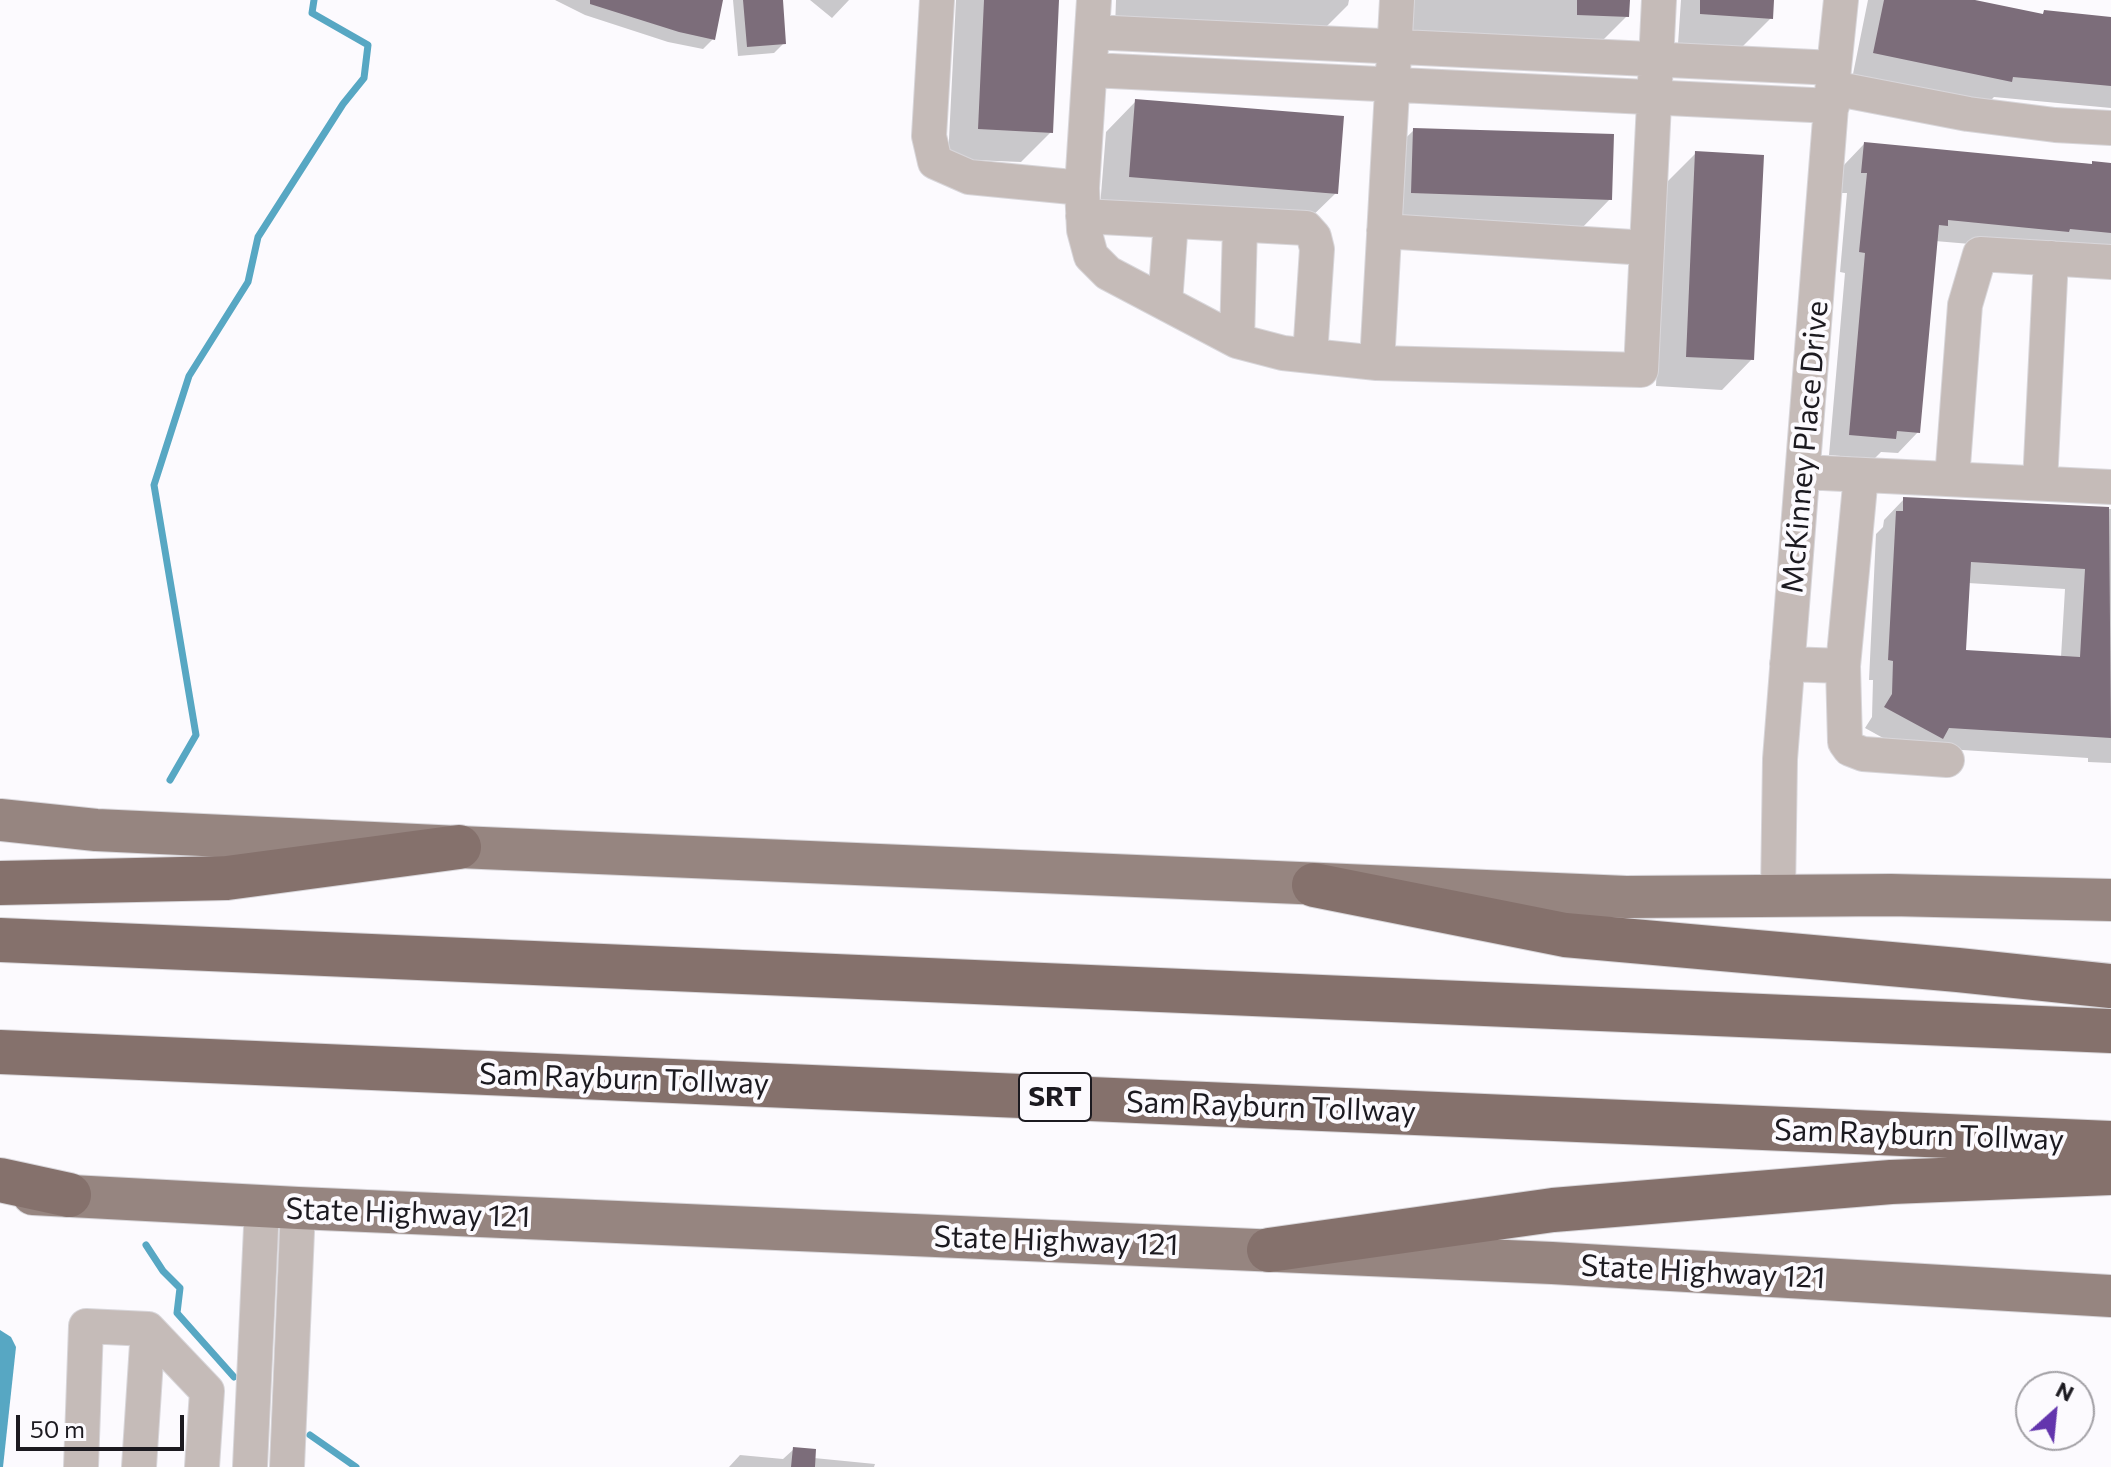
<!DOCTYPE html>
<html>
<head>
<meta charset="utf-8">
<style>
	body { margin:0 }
	#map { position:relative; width:2111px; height:1467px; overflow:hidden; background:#fcfafe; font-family:Commissioner,sans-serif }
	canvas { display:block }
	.north { position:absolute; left:2015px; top:1371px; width:80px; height:80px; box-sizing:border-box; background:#fcfafe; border:2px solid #a2a0a5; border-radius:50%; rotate:27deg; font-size:22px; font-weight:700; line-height:32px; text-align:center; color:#1c1a20 }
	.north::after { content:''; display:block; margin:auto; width:28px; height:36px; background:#6335ad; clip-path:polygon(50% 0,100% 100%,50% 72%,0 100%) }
	.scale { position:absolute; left:16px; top:1415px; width:168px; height:36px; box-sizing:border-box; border:4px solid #1c1a20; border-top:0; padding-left:10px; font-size:24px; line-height:28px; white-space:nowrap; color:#1c1a20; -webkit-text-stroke:6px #fcfafe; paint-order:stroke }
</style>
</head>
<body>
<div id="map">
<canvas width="2111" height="1467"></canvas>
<div class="north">N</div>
<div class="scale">50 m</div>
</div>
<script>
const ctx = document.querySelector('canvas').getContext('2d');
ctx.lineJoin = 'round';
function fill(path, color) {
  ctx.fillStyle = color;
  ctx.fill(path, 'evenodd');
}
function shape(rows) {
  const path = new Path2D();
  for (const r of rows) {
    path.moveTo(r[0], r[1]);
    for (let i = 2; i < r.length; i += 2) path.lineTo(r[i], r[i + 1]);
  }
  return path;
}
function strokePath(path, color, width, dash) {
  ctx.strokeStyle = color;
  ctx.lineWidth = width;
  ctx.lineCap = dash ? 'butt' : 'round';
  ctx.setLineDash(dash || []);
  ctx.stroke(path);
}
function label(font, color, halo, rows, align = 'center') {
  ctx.font = font + ' Commissioner,sans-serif';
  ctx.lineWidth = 8;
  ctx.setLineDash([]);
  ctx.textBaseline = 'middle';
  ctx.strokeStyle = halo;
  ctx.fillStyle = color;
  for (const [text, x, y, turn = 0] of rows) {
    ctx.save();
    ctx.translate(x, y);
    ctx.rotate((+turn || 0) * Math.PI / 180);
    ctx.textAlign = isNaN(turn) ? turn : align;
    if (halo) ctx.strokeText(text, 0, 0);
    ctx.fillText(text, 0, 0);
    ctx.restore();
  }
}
fill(shape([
	[0,1330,11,1337,16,1347,3,1467,0,1467]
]), '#57a7c3');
fill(shape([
	[555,0,721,0,713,39,703,49,668,42,585,15],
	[733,0,781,0,784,43,774,53,738,56],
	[810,0,849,0,832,18],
	[956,0,1057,0,1051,132,1021,162,948,159],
	[1116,0,1349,0,1348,5,1318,35,1115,28],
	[1404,0,1628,0,1627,16,1596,47,1402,37],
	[1681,0,1772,0,1771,18,1741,48,1678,44],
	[1868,0,1965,0,2041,16,2045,12,2111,19,2111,108,1994,97,1989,102,1853,74],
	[1136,101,1336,193,1305,223,1100,207,1106,132],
	[1414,130,1610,199,1580,230,1381,223,1383,160],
	[1864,144,2111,166,2111,256,1935,241,1918,432,1898,453,1881,452,1874,459,1829,455,1845,273,1840,272,1847,193,1841,193,1844,165],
	[1696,153,1752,359,1722,390,1656,386,1665,184],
	[1904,499,2111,509,2111,763,2088,762,2088,758,1931,748,1921,759,1865,728,1872,717,1873,680,1869,680,1876,534,1883,527,1884,520],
	[1968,583,2065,589,2061,657,1964,652],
	[794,1449,814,1458,875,1464,874,1467,729,1467,740,1455,783,1459]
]), '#0003');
strokePath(shape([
	[170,780,196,735,154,485,189,376,248,282,258,237,343,104,364,78,368,45,312,13,314,0],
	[146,1245,163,1271,180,1288,177,1313,234,1377],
	[310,1435,356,1467]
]), '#57a7c3', 7);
fill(shape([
	[590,0,723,0,715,40,679,32,590,4],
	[743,0,783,0,786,44,747,47],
	[984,0,1059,0,1053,133,978,129],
	[1577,0,1630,0,1629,17,1577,15],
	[1700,0,1774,0,1773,19,1700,14],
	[1884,0,1975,0,2043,14,2044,10,2111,17,2111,86,2013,77,2012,82,1873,53],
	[1135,99,1344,116,1338,194,1129,177],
	[1413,128,1614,134,1612,200,1411,193],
	[1864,142,2092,164,2092,161,2111,163,2111,233,2070,229,2069,232,1948,220,1948,226,1939,225,1920,433,1897,431,1896,439,1849,435,1865,253,1859,252,1867,173,1861,173],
	[1695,151,1764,155,1754,360,1686,357],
	[1903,497,2109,507,2111,738,1949,728,1943,739,1884,707,1892,694,1893,661,1888,660,1896,511,1903,511],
	[1971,562,2085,569,2080,657,1966,650],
	[793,1447,816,1449,815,1467,791,1467]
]), '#7c6d7a');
const minor = shape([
	[937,0,929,136,935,162,969,177,1082,188],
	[1094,0,1082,188,1084,230,1091,256,1108,273,1237,341,1283,353,1377,363,1641,370,1659,0],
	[1092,32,1834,68],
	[1091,70,1832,106],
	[1833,88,1968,114,2055,125,2111,128],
	[1083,216,1306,228,1314,237,1317,249,1310,356],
	[1384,231,1647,248],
	[1165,303,1171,221],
	[1237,341,1240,225],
	[1377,363,1397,0],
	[1803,472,2111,487],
	[1952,479,1965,305,1980,254,2111,262],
	[2040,483,2051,258],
	[1787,664,1843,666,1861,475],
	[1843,666,1845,742,1850,749,1863,754,1947,760],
	[1778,894,1780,759,1834,68,1841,0],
	[81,1467,86,1326,148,1329,207,1391,202,1467],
	[139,1467,148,1329],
	[250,1467,262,1206],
	[287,1467,298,1208]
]);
const major = shape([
	[0,820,96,830,459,847,1626,897,1891,895,2111,900],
	[33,1194,298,1208,1552,1263,2111,1296]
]);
const highway = shape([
	[0,883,227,878,459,847],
	[1314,885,1565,935,1958,970,2111,986],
	[0,940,2111,1031],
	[0,1052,2111,1143],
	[0,1180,69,1195],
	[1269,1250,1553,1210,1891,1182,2111,1173]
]);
strokePath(minor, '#d8d6da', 36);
strokePath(major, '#d8d6da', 44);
strokePath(highway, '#d8d6da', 46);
strokePath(minor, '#c5bbb8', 34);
strokePath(major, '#968580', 42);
strokePath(highway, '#85716c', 44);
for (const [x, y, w] of [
	[1055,1097,72]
]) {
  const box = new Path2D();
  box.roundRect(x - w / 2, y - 24, w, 48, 6);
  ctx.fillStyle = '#fcfafe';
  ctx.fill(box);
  strokePath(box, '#1c1a20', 2);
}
label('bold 28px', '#1c1a20', null, [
	["SRT",1055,1097]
]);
label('30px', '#1c1a20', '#fcfafe', [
	["McKinney Place Drive",1805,447,-85],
	["Sam Rayburn Tollway",624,1079,2],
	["Sam Rayburn Tollway",1271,1107,2],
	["Sam Rayburn Tollway",1919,1135,2],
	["State Highway 121",408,1213,2],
	["State Highway 121",1056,1241,2],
	["State Highway 121",1703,1272,3]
]);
</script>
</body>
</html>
